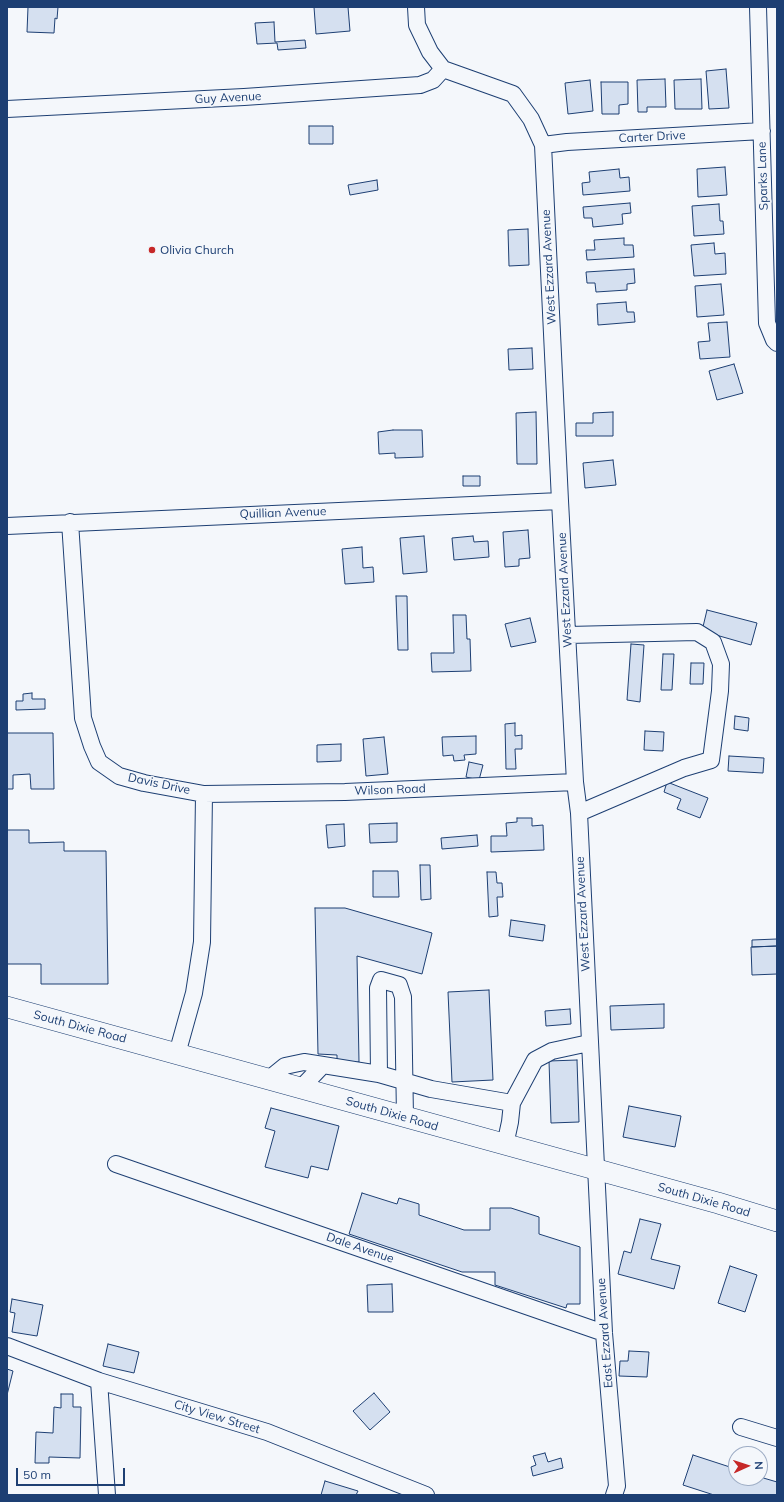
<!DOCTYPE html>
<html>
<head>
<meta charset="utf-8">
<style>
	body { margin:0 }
	#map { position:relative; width:784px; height:1502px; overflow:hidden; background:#f4f7fb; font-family:Mulish,sans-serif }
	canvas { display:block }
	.frame { position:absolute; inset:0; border:8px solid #1d3f73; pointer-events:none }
	.north { position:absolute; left:728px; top:1446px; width:40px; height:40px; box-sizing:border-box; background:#f4f7fb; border:1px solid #9eadc5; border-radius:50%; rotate:87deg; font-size:11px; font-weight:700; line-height:16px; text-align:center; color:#1d3f73 }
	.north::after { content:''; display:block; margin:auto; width:14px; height:18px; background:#c62828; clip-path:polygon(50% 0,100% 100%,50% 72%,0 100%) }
	.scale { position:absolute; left:16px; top:1468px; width:109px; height:18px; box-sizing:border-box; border:2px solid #1d3f73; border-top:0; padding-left:5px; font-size:12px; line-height:14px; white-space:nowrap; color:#1d3f73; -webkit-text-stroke:3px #f4f7fb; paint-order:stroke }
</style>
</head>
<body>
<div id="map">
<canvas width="784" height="1502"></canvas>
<div class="frame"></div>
<div class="north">N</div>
<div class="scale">50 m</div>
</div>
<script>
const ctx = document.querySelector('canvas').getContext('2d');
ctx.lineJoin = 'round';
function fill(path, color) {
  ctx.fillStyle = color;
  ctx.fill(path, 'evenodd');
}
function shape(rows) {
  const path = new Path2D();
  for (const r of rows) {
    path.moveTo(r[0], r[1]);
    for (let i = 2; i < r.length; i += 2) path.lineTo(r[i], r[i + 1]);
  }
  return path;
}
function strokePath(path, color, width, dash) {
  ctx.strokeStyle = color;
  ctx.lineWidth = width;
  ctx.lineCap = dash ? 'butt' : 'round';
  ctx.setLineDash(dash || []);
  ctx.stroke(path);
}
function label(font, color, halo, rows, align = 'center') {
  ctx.font = font + ' Mulish,sans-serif';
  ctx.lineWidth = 3;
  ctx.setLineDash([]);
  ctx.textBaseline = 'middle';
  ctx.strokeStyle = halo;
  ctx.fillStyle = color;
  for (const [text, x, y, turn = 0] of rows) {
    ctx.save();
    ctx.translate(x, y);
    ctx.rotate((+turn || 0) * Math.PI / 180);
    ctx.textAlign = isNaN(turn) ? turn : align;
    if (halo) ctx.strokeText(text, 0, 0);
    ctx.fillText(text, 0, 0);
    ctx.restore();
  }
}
const building = shape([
	[28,7,58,7,57,19,55,18,54,33,27,32,28,7],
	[314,7,348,7,350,31,316,34,314,7],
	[274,22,275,42,305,40,306,48,278,50,277,43,257,44,255,23,274,22],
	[726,69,729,108,709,109,706,71,726,69],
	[665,79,666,107,647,107,647,112,638,112,637,80,665,79],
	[701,79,702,109,675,109,674,80,701,79],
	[590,80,593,111,568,114,565,83,590,80],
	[601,82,628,82,628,104,619,105,619,114,602,114,601,82],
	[309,126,333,126,333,144,309,144,309,126],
	[725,167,727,195,698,197,697,169,725,167],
	[619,169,620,178,629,177,630,191,583,195,582,183,590,182,589,172,619,169],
	[377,180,378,190,350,195,348,185,377,180],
	[630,203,631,213,622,214,623,224,593,227,592,218,584,218,583,207,630,203],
	[719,204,720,221,723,221,724,234,694,236,692,206,719,204],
	[528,229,529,265,509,266,508,230,528,229],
	[624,238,624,245,633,245,634,257,587,260,586,250,595,250,594,240,624,238],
	[714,243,715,254,725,253,726,274,694,276,691,245,714,243],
	[634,269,635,283,627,284,627,290,596,292,595,283,587,283,586,272,634,269],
	[721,284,724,315,697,317,695,286,721,284],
	[626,302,627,312,634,312,635,322,598,325,597,304,626,302],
	[727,322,730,357,700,359,698,342,710,341,708,323,727,322],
	[532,348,533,369,509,370,508,349,532,348],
	[734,364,743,393,717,400,709,371,734,364],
	[536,412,537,464,517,464,516,413,536,412],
	[613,412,613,436,576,436,576,423,593,423,593,413,613,412],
	[393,430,422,430,423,457,395,458,395,453,379,454,378,432,393,430],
	[613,460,616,485,585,488,583,463,613,460],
	[463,476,480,476,480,486,463,486,463,476],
	[528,530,530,558,519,559,519,566,505,567,503,532,528,530],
	[424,536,427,572,403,574,400,538,424,536],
	[473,536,474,542,488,541,489,557,454,560,452,538,473,536],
	[362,547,363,568,373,567,374,582,345,584,342,549,362,547],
	[396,596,407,596,408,650,398,650,396,596],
	[707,610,757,623,751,645,702,631,707,610],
	[453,615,466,615,467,639,470,639,471,671,432,672,431,653,454,653,453,615],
	[530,618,536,642,511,647,505,624,530,618],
	[631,644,644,645,640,702,627,700,631,644],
	[663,654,674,654,672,690,661,690,663,654],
	[691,663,704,663,703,684,690,684,691,663],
	[32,693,32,699,45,699,45,709,16,710,16,701,23,701,23,694,32,693],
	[735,716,749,718,748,731,734,729,735,716],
	[515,723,515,736,522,735,522,749,515,749,516,769,506,769,505,724,515,723],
	[645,731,664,732,663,751,644,750,645,731],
	[7,733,53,733,54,789,31,789,30,774,13,775,13,789,7,789,7,733],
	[476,736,476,754,464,755,465,760,454,761,453,755,443,756,442,737,476,736],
	[384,737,388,774,366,776,363,739,384,737],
	[341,744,341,761,317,762,317,745,341,744],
	[729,756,764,758,763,773,728,771,729,756],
	[469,762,483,765,479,780,466,777,469,762],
	[667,782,708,798,700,818,677,809,681,799,664,792,667,782],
	[517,818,532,818,532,826,543,825,544,850,491,852,491,836,507,836,506,823,517,822,517,818],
	[397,823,397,842,370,843,369,824,397,823],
	[344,824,345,846,328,848,326,825,344,824],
	[7,830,29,830,29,843,64,842,64,851,106,851,108,984,41,984,41,964,7,964,7,830],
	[477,835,478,846,442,849,441,838,477,835],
	[420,865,430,865,431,899,421,900,420,865],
	[373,871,398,871,399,897,373,897,373,871],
	[487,872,496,872,497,883,502,883,503,897,497,897,498,916,489,917,487,872],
	[315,908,345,908,432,933,422,974,357,956,359,1062,350,1063,337,1059,337,1055,318,1054,315,908],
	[511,920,545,925,543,941,509,936,511,920],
	[777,939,777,946,752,947,752,940,777,939],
	[777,946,777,974,752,975,751,947,777,946],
	[489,990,493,1080,452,1082,448,992,489,990],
	[664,1004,664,1028,611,1030,610,1006,664,1004],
	[570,1009,571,1024,546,1026,545,1011,570,1009],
	[577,1060,579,1122,551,1123,549,1061,577,1060],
	[629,1106,681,1116,675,1147,623,1137,629,1106],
	[271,1108,339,1126,328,1170,311,1166,308,1178,265,1167,275,1131,265,1128,271,1108],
	[362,1193,397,1204,399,1198,419,1204,419,1215,464,1230,490,1230,490,1208,511,1208,539,1217,539,1234,580,1247,580,1304,567,1304,566,1308,495,1285,495,1272,462,1272,349,1234,362,1193],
	[640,1219,661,1224,651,1259,680,1266,674,1289,618,1274,624,1251,631,1253,640,1219],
	[730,1266,757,1275,745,1312,718,1303,730,1266],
	[392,1284,393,1312,368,1312,367,1285,392,1284],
	[12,1299,43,1305,37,1336,12,1332,15,1313,10,1312,12,1299],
	[108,1344,139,1352,134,1373,103,1366,108,1344],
	[629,1351,649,1352,647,1377,619,1376,620,1361,628,1361,629,1351],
	[7,1369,13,1371,7,1395,7,1369],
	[374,1393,390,1412,370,1430,353,1411,374,1393],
	[61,1394,73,1394,73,1407,81,1407,80,1458,49,1457,49,1463,35,1463,36,1432,53,1433,54,1407,61,1408,61,1394],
	[545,1453,548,1462,561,1458,563,1468,533,1476,531,1467,536,1465,533,1456,545,1453],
	[693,1455,736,1469,736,1478,760,1478,760,1477,777,1482,777,1495,714,1495,683,1485,693,1455],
	[325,1481,358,1491,356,1495,321,1495,325,1481]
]);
fill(building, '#d5e0f0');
strokePath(building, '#1d3f73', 1);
const minor = shape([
	[416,7,417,25,430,52,443,69],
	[758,7,767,323,774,340,777,343],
	[443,69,513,94,531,119,543,145,560,501,575,782,579,813,604,1333,617,1486,614,1495],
	[7,109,244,97,420,85,433,80,443,69],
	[543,145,567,142,762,131],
	[70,522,83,718,92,746,99,762,119,776,144,783,204,794,345,792,575,782],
	[7,526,560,501],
	[568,635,697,632,713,642,721,664,720,691,711,760,684,768,579,813],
	[177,1054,194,993,202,942,204,794],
	[323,1065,379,1074,431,1089,512,1103,535,1060,552,1051,589,1043],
	[379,1074,378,988,381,980,399,985,403,997,405,1117],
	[269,1079,285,1066,304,1062,323,1065,301,1088],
	[505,1145,510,1122,512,1103],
	[116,1164,604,1333],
	[7,1346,99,1381,267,1432,426,1495],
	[99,1381,107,1495],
	[741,1427,777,1438]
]);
const major = shape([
	[7,1007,718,1203,777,1221]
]);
strokePath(minor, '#1d3f73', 18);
strokePath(major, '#1d3f73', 22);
strokePath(minor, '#f4f7fb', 16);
strokePath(major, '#f4f7fb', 21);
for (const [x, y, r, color] of [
	[152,250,4,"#c62828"]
]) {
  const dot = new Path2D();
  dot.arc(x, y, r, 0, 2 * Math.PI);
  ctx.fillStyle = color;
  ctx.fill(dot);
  strokePath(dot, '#f4f7fb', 1.5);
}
label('12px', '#1d3f73', '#f4f7fb', [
	["Guy Avenue",228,98,-3],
	["Carter Drive",652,137,-3],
	["Sparks Lane",763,176,-92],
	["West Ezzard Avenue",549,267,-93],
	["Quillian Avenue",283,513,-2],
	["West Ezzard Avenue",565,590,-93],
	["Davis Drive",159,784,12],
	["Wilson Road",390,790,-2],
	["West Ezzard Avenue",583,914,-93],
	["South Dixie Road",80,1027,15],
	["South Dixie Road",392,1114,16],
	["South Dixie Road",704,1200,16],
	["Dale Avenue",360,1248,19],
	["East Ezzard Avenue",605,1333,-94],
	["City View Street",217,1417,17]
]);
label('12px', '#1d3f73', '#f4f7fb', [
	["Olivia Church",160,250]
], 'left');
</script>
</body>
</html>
